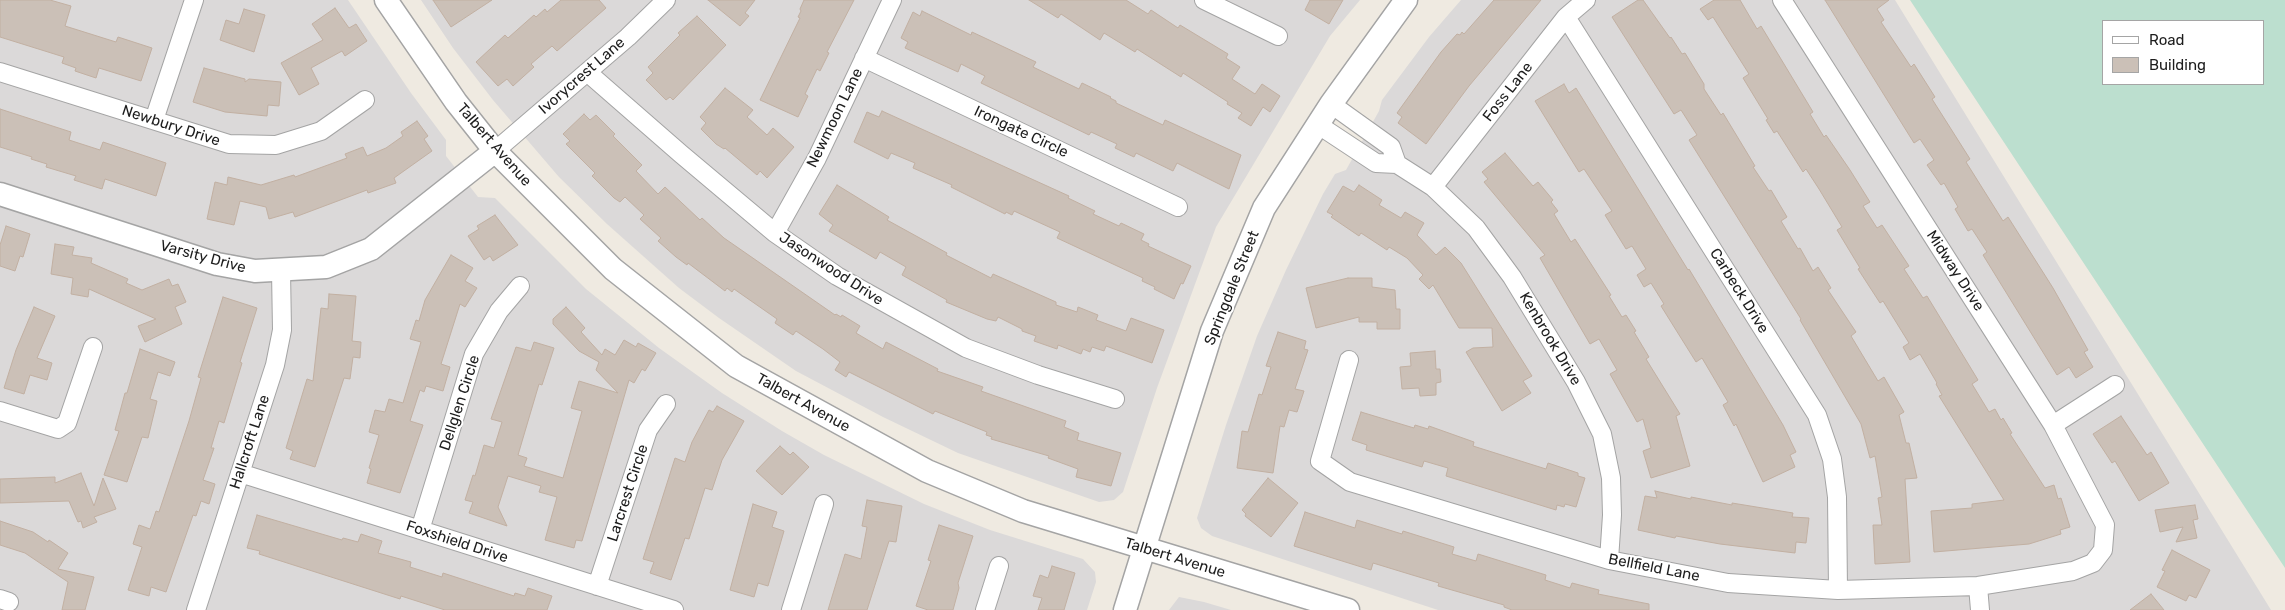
<!DOCTYPE html>
<html>
<head>
<meta charset="utf-8">
<style>
	body { margin:0 }
	#map { position:relative; width:2285px; height:610px; overflow:hidden; background:#efeae1; font-family:Rubik,sans-serif }
	canvas { display:block }
	.legend { position:absolute; left:2102px; top:20px; width:162px; height:65px; box-sizing:border-box; background:#fff; border:1px solid #a5a5a5; margin:0; padding:6px 9px; list-style:none; font-size:15px; color:#1d1d1d }
	.legend li { display:flex; align-items:center; gap:10px; height:25px }
	.legend b { width:25px; border:1px solid #a5a5a5 }
</style>
</head>
<body>
<div id="map">
<canvas width="2285" height="610"></canvas>
<ul class="legend">
<li><b style="height:6px;background:#fff"></b>Road</li>
<li><b style="height:14px;background:#cbc0b7"></b>Building</li>
</ul>
</div>
<script>
const ctx = document.querySelector('canvas').getContext('2d');
ctx.lineJoin = 'round';
function fill(path, color) {
  ctx.fillStyle = color;
  ctx.fill(path, 'evenodd');
}
function shape(rows) {
  const path = new Path2D();
  for (const r of rows) {
    path.moveTo(r[0], r[1]);
    for (let i = 2; i < r.length; i += 2) path.lineTo(r[i], r[i + 1]);
  }
  return path;
}
function strokePath(path, color, width, dash) {
  ctx.strokeStyle = color;
  ctx.lineWidth = width;
  ctx.lineCap = dash ? 'butt' : 'round';
  ctx.setLineDash(dash || []);
  ctx.stroke(path);
}
function label(font, color, halo, rows, align = 'center') {
  ctx.font = font + ' Rubik,sans-serif';
  ctx.lineWidth = 4;
  ctx.setLineDash([]);
  ctx.textBaseline = 'middle';
  ctx.strokeStyle = halo;
  ctx.fillStyle = color;
  for (const [text, x, y, turn = 0] of rows) {
    ctx.save();
    ctx.translate(x, y);
    ctx.rotate((+turn || 0) * Math.PI / 180);
    ctx.textAlign = isNaN(turn) ? turn : align;
    if (halo) ctx.strokeText(text, 0, 0);
    ctx.fillText(text, 0, 0);
    ctx.restore();
  }
}
fill(shape([
	[0,0,348,0,411,93,446,140,446,156,478,197,495,198,586,289,659,348,722,393,782,431,824,455,924,504,990,530,1083,559,1095,572,1096,582,1087,610,0,610],
	[421,0,1360,0,1330,36,1216,227,1157,388,1123,492,1114,500,1099,502,958,453,883,417,796,371,719,318,679,288,607,224,559,177,493,100,453,48],
	[1461,0,1895,0,2271,610,1438,610,1212,536,1201,528,1197,518,1226,425,1257,336,1286,270,1323,194,1335,174,1346,170,1379,111,1382,100,1429,37],
	[1179,597,1204,602,1231,610,1169,610]
]), '#dbd9d9');
fill(shape([
	[1910,0,2285,0,2285,568],
	[2104,21,2264,21,2264,84,2104,84]
]), '#bcdfcf');
const building = shape([
	[0,0,50,0,71,6,65,26,116,42,118,37,152,48,141,81,99,68,96,78,75,71,76,68,62,63,64,57,0,37,0,0],
	[433,0,492,0,451,27,433,0],
	[561,0,599,0,606,8,557,51,552,46,531,64,534,67,513,86,507,79,498,86,476,62,505,35,508,38,534,15,536,17,545,9,547,12,561,0],
	[708,0,755,0,745,13,749,16,740,26,708,0],
	[804,0,854,0,827,52,829,53,820,71,817,69,805,94,808,96,798,117,760,100,800,18,798,17,801,11,800,9,804,0],
	[1029,0,1126,0,1148,14,1151,10,1178,28,1180,25,1228,54,1226,58,1240,67,1232,79,1255,94,1262,84,1280,96,1270,112,1263,107,1251,126,1238,118,1242,113,1227,104,1228,102,1183,73,1181,77,1137,49,1135,52,1104,33,1100,40,1061,14,1058,18,1029,0],
	[1310,0,1343,0,1329,24,1305,10,1310,0],
	[1494,0,1541,0,1469,86,1426,144,1398,123,1402,117,1397,113,1441,52,1457,34,1460,35,1462,32,1464,34,1494,0],
	[1638,0,1643,0,1670,38,1671,37,1682,54,1685,53,1704,84,1704,89,1721,115,1723,113,1755,166,1753,167,1769,191,1771,190,1787,217,1781,221,1798,249,1800,248,1813,271,1818,267,1831,288,1828,290,1856,332,1851,336,1878,381,1884,377,1904,412,1899,415,1906,443,1909,443,1917,478,1905,479,1910,562,1875,564,1873,525,1882,525,1878,498,1882,497,1875,456,1870,458,1861,424,1800,320,1801,319,1689,140,1697,135,1681,110,1674,114,1612,17,1638,0],
	[1714,0,1740,0,1757,29,1761,26,1813,112,1810,114,1824,137,1826,135,1850,170,1870,202,1863,206,1877,228,1882,225,1909,266,1904,269,1923,298,1927,296,1978,380,1972,384,1989,412,1995,409,2001,420,2003,418,2012,433,2010,434,2045,488,2054,485,2058,499,2061,498,2070,527,2060,530,2061,534,2029,544,1934,552,1931,511,1972,508,1972,504,2004,500,1939,396,1942,395,1936,384,1937,383,1920,354,1910,360,1903,347,1909,343,1883,301,1880,303,1858,269,1860,268,1837,230,1842,227,1819,189,1806,169,1803,172,1777,131,1774,133,1766,120,1768,119,1743,78,1749,74,1713,17,1708,20,1700,9,1714,0],
	[1825,0,1889,0,1877,9,1884,20,1881,22,1911,67,1914,64,1935,97,1932,99,1970,159,1966,162,2003,221,2008,217,2053,288,2088,350,2084,352,2093,367,2076,378,2069,367,2057,375,1983,255,1987,252,1972,229,1968,231,1955,209,1958,207,1944,183,1941,185,1927,165,1934,160,1920,139,1914,143,1825,0],
	[335,8,349,28,356,24,367,41,345,56,342,51,311,68,319,84,299,95,281,63,323,40,312,24,335,8],
	[244,9,265,15,254,52,220,40,226,20,239,24,244,9],
	[922,11,971,35,972,32,1036,62,1033,67,1079,89,1082,83,1111,97,1110,98,1116,101,1116,103,1163,125,1165,120,1241,155,1229,189,1177,163,1173,171,1136,153,1134,157,1115,148,1117,144,1091,132,1089,135,981,83,985,76,961,64,958,72,905,48,908,42,901,38,913,12,920,16,922,11],
	[697,16,726,45,673,100,670,97,666,100,646,80,653,73,648,67,680,35,678,33,697,16],
	[204,68,245,79,245,82,249,79,281,82,279,106,268,105,267,116,225,112,193,102,204,68],
	[1564,84,1569,93,1576,88,1688,270,1689,269,1783,425,1796,452,1790,455,1795,467,1763,482,1736,424,1734,426,1723,405,1728,402,1702,358,1696,362,1661,306,1664,304,1651,283,1644,287,1637,275,1646,269,1632,246,1626,249,1605,215,1612,211,1584,169,1579,172,1535,101,1564,84],
	[725,88,753,110,747,117,767,135,773,128,794,147,767,178,760,171,757,175,725,148,724,149,716,144,701,129,706,123,700,117,725,88],
	[0,109,71,132,69,140,100,150,103,142,166,163,156,196,105,179,102,189,74,180,76,176,46,167,47,164,31,159,32,157,0,147,0,109],
	[882,111,1069,196,1068,198,1095,211,1093,214,1119,226,1121,223,1144,234,1141,240,1149,244,1148,246,1191,266,1183,284,1181,283,1174,299,1154,289,1155,287,1142,281,1143,278,1057,238,1060,232,1014,211,1012,215,1006,212,1005,214,951,187,952,185,913,168,915,163,891,153,888,159,854,142,867,112,879,117,882,111],
	[584,114,590,120,596,115,615,134,613,136,642,165,636,171,658,194,665,187,700,220,702,218,724,238,835,315,836,314,841,317,842,315,860,326,856,333,883,349,886,342,938,369,937,371,983,387,981,391,1066,421,1064,427,1079,433,1077,440,1121,453,1111,486,1076,477,1078,469,1048,458,1049,456,991,439,992,437,986,435,987,432,935,411,933,414,849,372,846,377,835,370,840,362,823,349,796,331,793,335,775,323,777,319,734,289,732,292,727,288,725,291,688,263,687,265,676,257,658,241,661,238,640,219,644,215,625,197,620,202,614,198,592,176,595,173,566,144,570,141,563,134,584,114],
	[417,121,428,136,424,139,432,151,394,178,396,183,368,193,367,190,295,217,293,212,269,219,266,207,240,201,234,225,207,219,215,182,227,185,228,177,261,185,294,175,295,177,347,158,345,154,363,147,367,156,386,148,403,136,401,132,417,121],
	[1505,153,1533,186,1538,182,1553,200,1551,202,1558,211,1554,214,1571,242,1575,239,1611,295,1609,296,1622,317,1626,315,1636,331,1634,332,1649,357,1646,359,1680,414,1676,416,1690,466,1651,478,1643,451,1651,448,1643,419,1637,422,1610,374,1617,370,1599,339,1590,344,1540,258,1545,255,1484,182,1488,179,1482,172,1505,153],
	[837,185,889,217,887,220,947,253,946,255,991,278,993,274,1056,302,1056,305,1077,312,1078,307,1098,315,1096,320,1126,331,1131,318,1164,330,1152,363,1106,346,1104,351,1092,347,1090,352,1083,349,1081,354,1058,345,1057,349,1034,341,1036,336,1022,331,1022,329,998,317,996,321,987,319,946,302,947,300,902,275,906,267,880,252,876,259,829,231,833,225,819,214,837,185],
	[1359,185,1382,200,1379,205,1401,218,1405,212,1424,223,1417,235,1436,255,1445,247,1461,263,1532,376,1523,381,1531,393,1502,411,1466,352,1473,348,1493,347,1492,328,1459,328,1433,285,1429,289,1419,279,1423,275,1407,258,1389,247,1387,250,1361,233,1359,236,1331,217,1333,215,1327,212,1343,186,1354,192,1359,185],
	[495,215,518,245,493,261,490,256,484,260,468,236,479,229,477,226,495,215],
	[6,226,30,234,23,257,20,256,15,271,0,266,0,245,6,226],
	[55,244,74,247,72,255,92,258,91,263,128,279,126,283,142,290,169,279,172,286,178,284,186,302,175,307,182,324,145,342,138,326,156,319,89,289,88,297,71,294,73,278,51,274,55,244],
	[451,255,473,268,465,281,477,288,465,307,460,304,441,364,450,367,443,391,426,386,424,392,420,390,410,421,423,425,400,493,367,483,371,469,369,468,379,435,369,432,375,410,385,412,389,399,403,403,421,342,410,339,416,320,419,321,425,300,451,255],
	[1348,278,1372,278,1372,287,1395,290,1396,309,1400,309,1400,329,1377,329,1377,322,1359,322,1359,317,1316,328,1306,288,1348,278],
	[329,294,356,296,352,341,361,342,360,358,353,357,350,379,344,378,315,467,290,459,293,451,286,448,307,379,313,381,321,308,328,309,329,294],
	[223,297,257,308,240,362,242,363,224,423,219,421,211,448,214,448,203,480,215,484,209,504,201,501,196,516,193,515,166,592,151,587,149,596,128,590,142,547,133,544,139,525,150,529,156,511,159,512,189,421,201,378,198,377,223,297],
	[34,307,55,316,37,358,52,363,47,380,30,375,24,394,4,388,16,350,34,307],
	[566,307,585,328,581,332,602,355,605,349,615,355,624,340,636,347,638,343,656,353,645,371,642,369,634,383,629,380,582,541,576,540,574,548,545,540,557,497,539,492,541,486,508,476,498,507,507,526,469,513,473,502,465,500,473,475,475,476,484,445,494,448,502,422,491,419,516,347,531,351,534,342,554,348,542,385,539,384,518,455,527,458,524,466,563,478,582,411,571,408,579,381,618,393,596,370,599,362,579,351,553,324,553,319,566,307],
	[1278,332,1306,341,1304,349,1308,350,1295,389,1304,391,1297,412,1289,410,1284,427,1280,426,1273,473,1237,468,1242,431,1248,432,1259,394,1262,395,1271,367,1266,366,1278,332],
	[140,349,175,362,170,376,158,372,150,399,157,401,148,438,142,437,127,482,104,475,119,431,115,430,125,393,127,393,140,349],
	[1435,351,1436,369,1440,369,1441,382,1436,383,1436,395,1420,396,1419,388,1402,389,1400,367,1411,366,1410,353,1435,351],
	[717,406,744,421,722,460,712,490,705,488,689,539,685,538,671,580,650,573,654,562,643,559,675,458,685,462,692,442,709,410,713,412,717,406],
	[1361,412,1414,428,1415,425,1428,429,1429,426,1474,442,1473,446,1546,469,1548,463,1578,473,1578,476,1585,478,1576,507,1565,504,1564,507,1557,505,1556,510,1446,476,1448,468,1424,461,1422,467,1366,450,1367,445,1352,440,1361,412],
	[2121,416,2147,455,2151,452,2169,483,2139,501,2115,461,2112,463,2093,434,2121,416],
	[780,446,790,455,793,452,809,467,782,495,756,471,780,446],
	[81,473,94,506,103,478,116,509,94,517,97,522,83,528,81,521,78,522,69,501,0,503,0,479,55,477,55,483,81,473],
	[1268,478,1298,503,1271,537,1245,516,1246,514,1242,510,1268,478],
	[1655,491,1691,499,1691,497,1732,505,1732,503,1793,513,1792,517,1809,518,1806,543,1796,542,1795,553,1720,544,1676,536,1675,538,1638,530,1645,496,1657,498,1655,491],
	[867,500,902,506,896,542,889,541,867,610,828,610,845,554,861,559,867,527,862,526,867,500],
	[753,504,777,512,772,527,784,531,768,586,758,583,754,597,730,590,753,504],
	[2195,505,2198,519,2193,520,2197,538,2176,542,2183,527,2160,532,2155,510,2195,505],
	[1305,512,1355,528,1357,520,1402,534,1403,531,1454,547,1452,554,1476,561,1478,554,1546,575,1545,580,1570,588,1572,583,1599,590,1598,594,1649,604,1649,610,1512,610,1504,607,1504,605,1438,586,1439,583,1409,574,1373,563,1371,570,1294,546,1305,512],
	[257,515,342,540,343,538,358,542,361,534,382,541,378,553,411,562,410,567,442,577,443,573,514,596,515,593,525,596,528,588,552,596,547,610,445,610,401,596,400,599,259,554,260,551,247,548,257,515],
	[0,521,33,532,48,542,49,540,68,553,58,569,94,577,85,610,62,610,68,582,25,553,0,545,0,521],
	[939,525,973,536,958,583,959,588,953,610,928,610,916,606,931,561,928,560,939,525],
	[2172,550,2210,570,2196,598,2189,595,2186,601,2157,587,2165,571,2162,570,2172,550],
	[1052,566,1075,573,1064,610,1038,610,1042,598,1033,596,1040,575,1048,578,1052,566],
	[2151,594,2164,610,2130,610,2151,594]
]);
fill(building, '#cbc0b7');
strokePath(building, '#c2b0a2', 1);
const minor = shape([
	[1204,0,1278,36],
	[1566,17,1817,415,1832,459,1837,497,1838,590],
	[864,58,1178,207],
	[0,72,229,144,276,145,321,131,365,100],
	[587,72,681,154,775,233,837,276,966,348,1038,375,1115,399],
	[1331,104,1391,147,1397,164],
	[154,120,194,0],
	[1317,124,1376,163,1397,164,1433,187,1476,228,1512,277,1576,382,1602,434,1611,478,1612,515,1609,560],
	[495,151,628,37,666,0],
	[1433,187,1566,17,1586,0],
	[775,233,817,158,892,0],
	[1349,360,1320,461,1350,482,1609,560,1728,583,1838,590,1978,586,2073,571,2093,563,2103,550,2105,525,2053,425,1782,0],
	[0,411,58,429,67,423,93,347],
	[2053,425,2115,385],
	[240,473,674,610],
	[420,530,474,354,499,311,520,286],
	[597,586,648,430,666,404],
	[1978,586,1980,610],
	[0,599,9,602],
	[196,610,275,365,282,330,281,271],
	[791,610,824,504],
	[985,610,999,566]
]);
const tertiary = shape([
	[386,0,456,102,495,151,613,269,736,366,927,471,1023,511,1348,610],
	[0,194,217,264,255,271,326,267,371,249,495,151],
	[1125,610,1212,331,1264,208,1331,104,1406,0]
]);
strokePath(minor, '#a4a4a4', 20);
strokePath(tertiary, '#a4a4a4', 25);
strokePath(minor, '#fff', 18);
strokePath(tertiary, '#fff', 22);
label('15px', '#1d1d1d', '#fff', [
	["Ivorycrest Lane",582,76,-41],
	["Foss Lane",1508,92,-52],
	["Newmoon Lane",835,118,-64],
	["Newbury Drive",171,126,18],
	["Irongate Circle",1021,132,25],
	["Talbert Avenue",494,145,49],
	["Varsity Drive",203,257,15],
	["Jasonwood Drive",831,269,33],
	["Midway Drive",1955,271,57],
	["Springdale Street",1232,288,-68],
	["Carbeck Drive",1739,291,58],
	["Kenbrook Drive",1550,339,59],
	["Dellglen Circle",460,403,-72],
	["Talbert Avenue",803,403,29],
	["Hallcroft Lane",250,442,-72],
	["Larcrest Circle",628,493,-72],
	["Foxshield Drive",457,542,18],
	["Talbert Avenue",1175,558,17],
	["Bellfield Lane",1654,568,11]
]);
</script>
</body>
</html>
